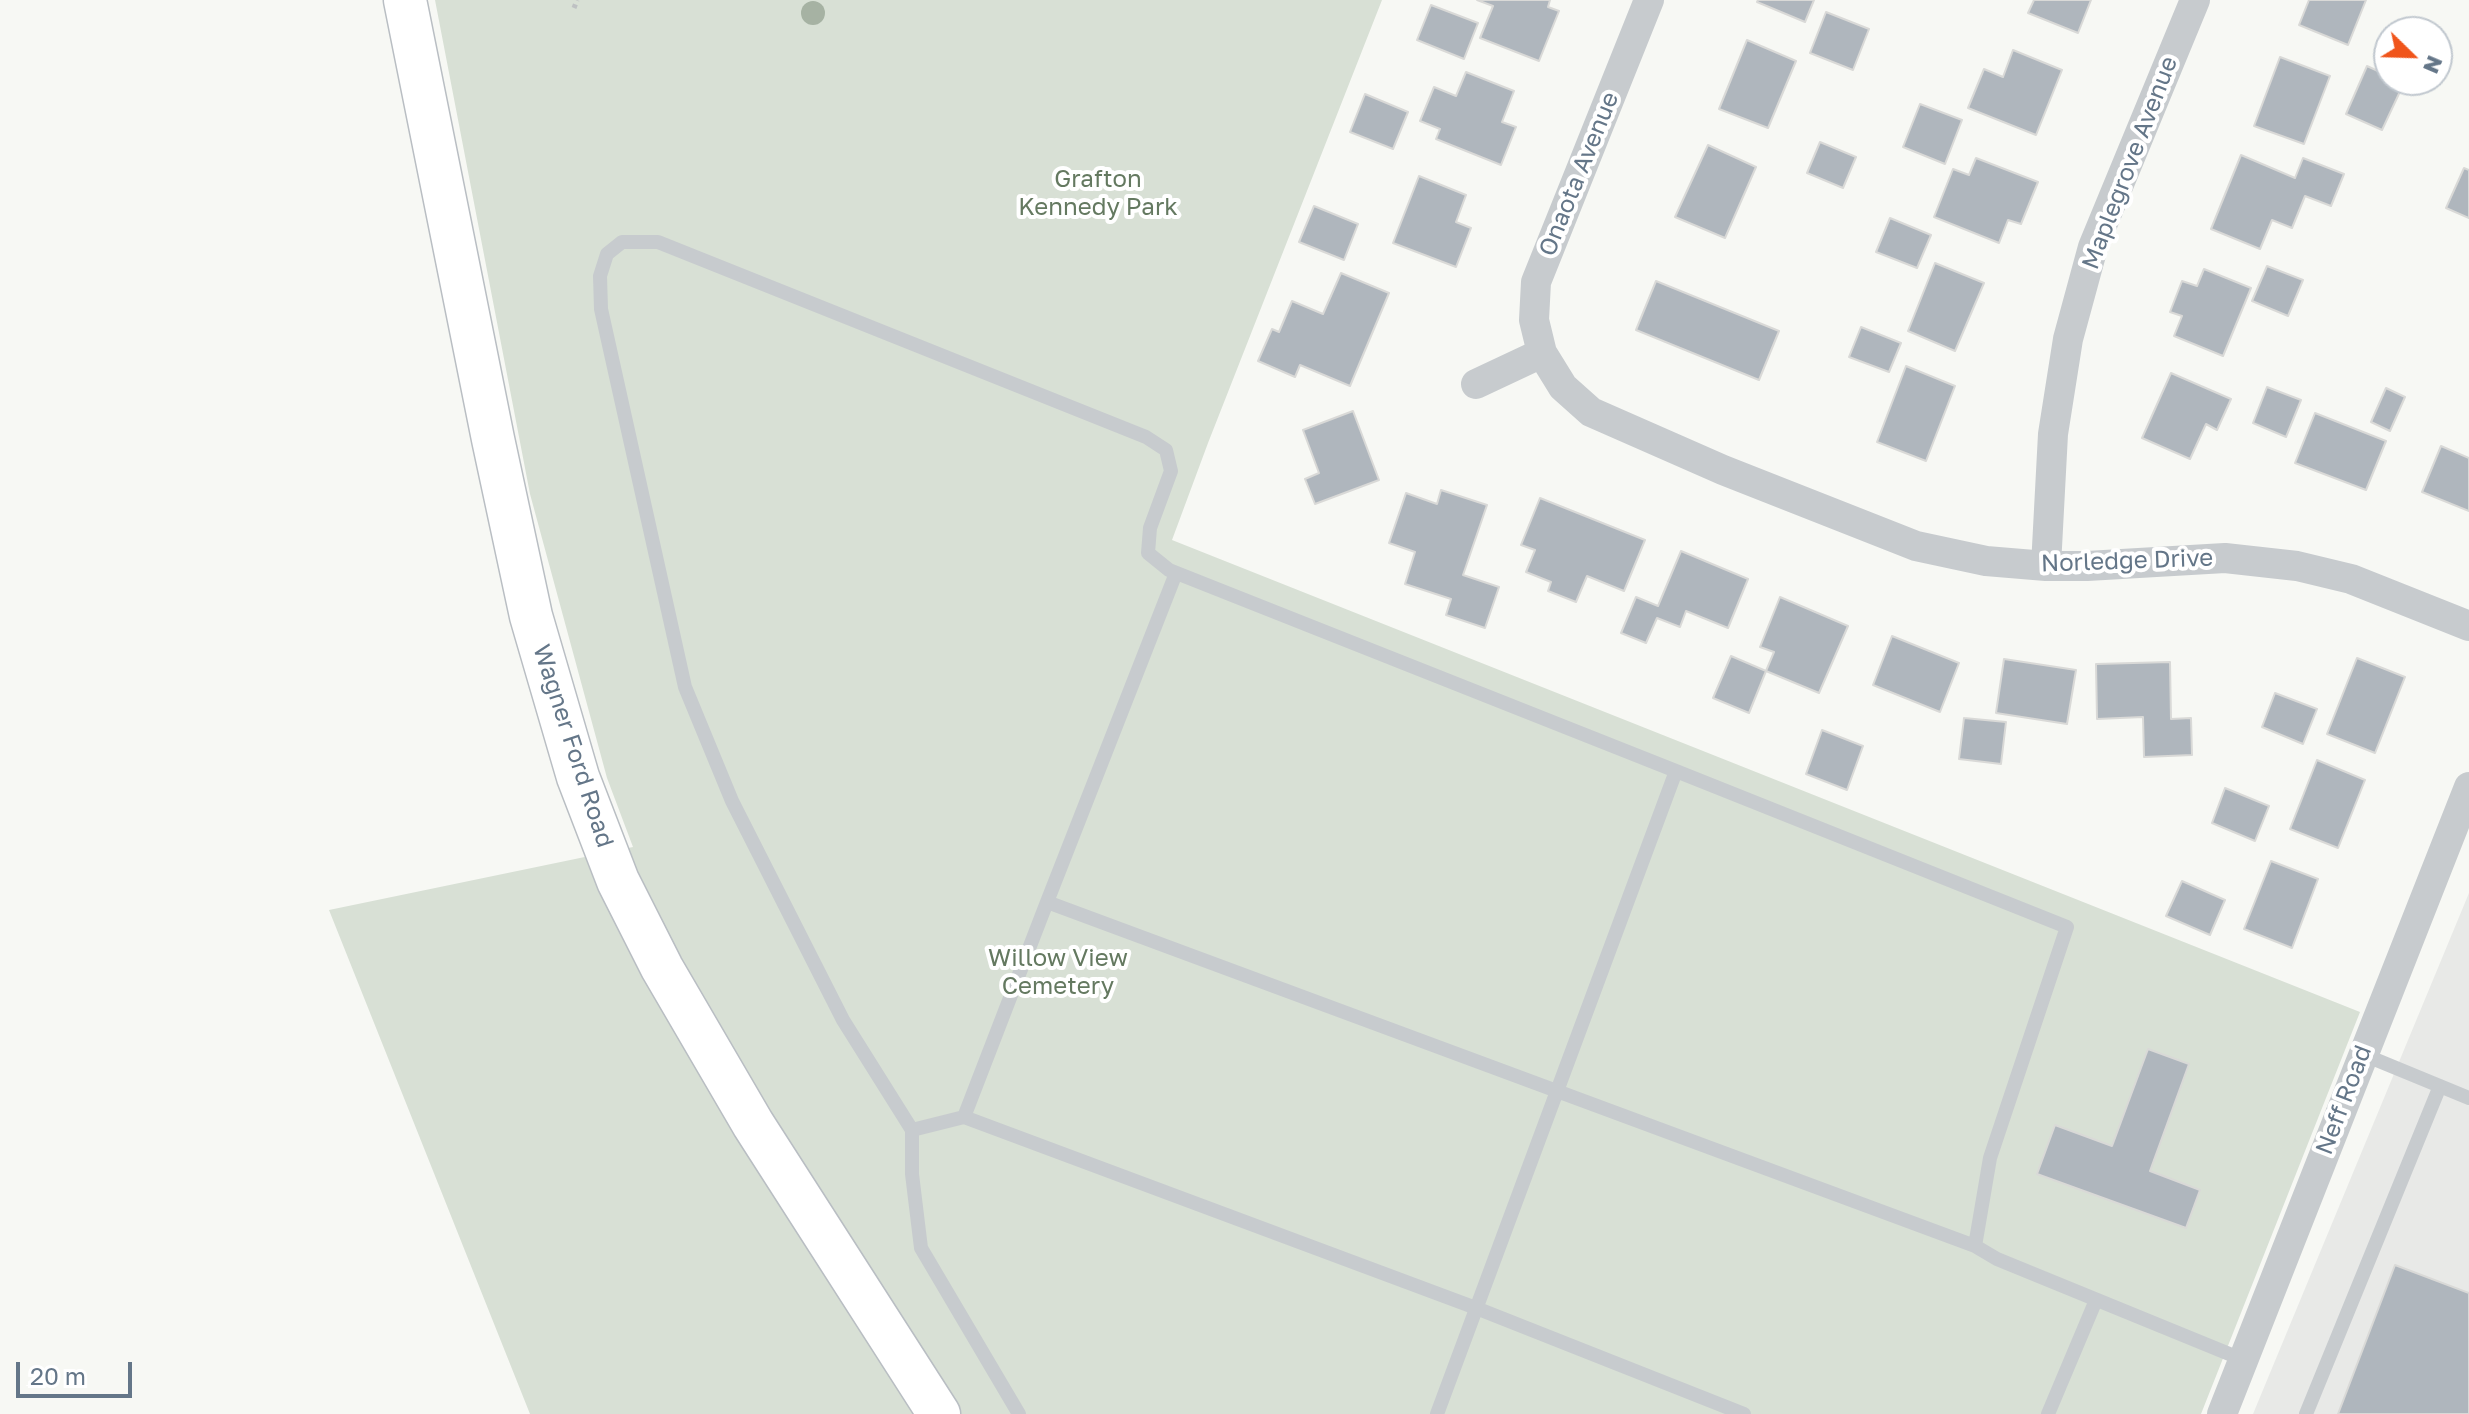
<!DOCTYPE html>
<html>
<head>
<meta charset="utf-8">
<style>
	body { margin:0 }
	#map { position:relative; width:2469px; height:1414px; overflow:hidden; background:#f7f8f4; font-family:"Golos Text",sans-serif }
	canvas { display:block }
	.north { position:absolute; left:2373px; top:16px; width:80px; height:80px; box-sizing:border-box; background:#fff; border:2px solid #c1c8cf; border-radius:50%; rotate:113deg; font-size:22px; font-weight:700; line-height:32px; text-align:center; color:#647688 }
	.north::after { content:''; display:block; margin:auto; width:28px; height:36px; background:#f0551b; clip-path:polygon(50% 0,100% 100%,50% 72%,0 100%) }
	.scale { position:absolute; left:16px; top:1362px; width:116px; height:36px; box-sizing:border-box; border:4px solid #647688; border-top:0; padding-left:10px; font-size:24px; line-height:28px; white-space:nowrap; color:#647688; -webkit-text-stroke:6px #fff; paint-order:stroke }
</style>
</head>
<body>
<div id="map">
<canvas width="2469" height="1414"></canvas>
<div class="north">N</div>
<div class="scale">20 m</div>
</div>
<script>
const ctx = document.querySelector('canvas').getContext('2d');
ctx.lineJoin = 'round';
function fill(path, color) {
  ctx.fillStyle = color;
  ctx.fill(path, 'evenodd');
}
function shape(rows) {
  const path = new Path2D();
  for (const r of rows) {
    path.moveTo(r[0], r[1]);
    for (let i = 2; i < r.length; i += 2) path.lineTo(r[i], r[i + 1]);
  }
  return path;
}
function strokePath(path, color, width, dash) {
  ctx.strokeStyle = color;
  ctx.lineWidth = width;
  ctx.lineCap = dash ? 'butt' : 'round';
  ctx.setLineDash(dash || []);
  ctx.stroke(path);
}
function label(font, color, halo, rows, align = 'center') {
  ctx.font = font + ' "Golos Text",sans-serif';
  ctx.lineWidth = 8;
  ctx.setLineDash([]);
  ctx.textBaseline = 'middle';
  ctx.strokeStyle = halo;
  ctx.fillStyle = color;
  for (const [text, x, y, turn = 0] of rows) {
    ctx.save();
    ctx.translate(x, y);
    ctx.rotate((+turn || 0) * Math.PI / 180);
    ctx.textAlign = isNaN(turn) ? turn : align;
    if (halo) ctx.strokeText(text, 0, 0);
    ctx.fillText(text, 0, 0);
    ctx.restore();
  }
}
fill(shape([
	[2469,893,2469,1414,2253,1414]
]), '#e8e9e7');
fill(shape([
	[435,0,1382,0,1208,443,1172,540,2360,1012,2201,1414,530,1414,329,910,633,847,607,778,530,494]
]), '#d8e0d5');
const building = shape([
	[1477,0,1550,0,1548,7,1559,11,1539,61,1480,38,1493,6,1477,0],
	[1758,0,1814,0,1805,22,1757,2,1758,0],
	[2034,0,2091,0,2078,33,2028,13,2034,0],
	[2309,0,2366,0,2348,45,2299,25,2309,0],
	[1431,5,1478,23,1464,59,1417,40,1431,5],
	[1826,12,1869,29,1853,70,1810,53,1826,12],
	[1747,40,1796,61,1768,128,1719,109,1747,40],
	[2013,50,2062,70,2036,135,1968,108,1984,69,2003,77,2013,50],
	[2280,57,2330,76,2304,144,2254,126,2280,57],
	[2367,66,2389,76,2389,80,2404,83,2382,130,2346,114,2367,66],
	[1466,72,1514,91,1502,122,1516,127,1501,165,1436,139,1440,129,1420,121,1434,87,1456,96,1466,72],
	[1365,94,1408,112,1393,149,1350,132,1365,94],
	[1920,104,1962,120,1945,164,1903,147,1920,104],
	[1820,142,1856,157,1843,188,1807,173,1820,142],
	[1708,145,1756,167,1725,238,1675,217,1708,145],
	[2241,155,2295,178,2303,158,2344,174,2331,206,2305,196,2292,228,2272,220,2260,249,2211,229,2241,155],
	[1976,158,2038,182,2021,224,2008,220,1999,243,1934,217,1953,169,1969,175,1976,158],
	[2464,168,2469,170,2469,218,2446,208,2464,168],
	[1419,176,1466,195,1456,222,1471,228,1456,267,1393,243,1419,176],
	[1314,206,1358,224,1344,260,1299,242,1314,206],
	[1890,218,1931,235,1917,268,1876,252,1890,218],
	[1935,263,1984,283,1955,351,1908,331,1935,263],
	[2267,266,2303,280,2288,316,2252,301,2267,266],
	[2204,269,2251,288,2223,356,2174,336,2182,316,2170,312,2182,281,2197,286,2204,269],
	[1341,273,1389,293,1350,386,1300,365,1295,377,1258,361,1272,329,1279,332,1292,301,1323,314,1341,273],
	[1656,281,1779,331,1759,380,1636,330,1656,281],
	[1861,327,1901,343,1889,372,1849,357,1861,327],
	[1906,366,1955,386,1926,461,1877,442,1906,366],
	[2171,373,2231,399,2217,430,2206,424,2190,459,2142,438,2171,373],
	[2267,387,2301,400,2286,437,2253,423,2267,387],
	[2386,388,2405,397,2390,431,2371,422,2386,388],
	[1353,411,1379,480,1315,504,1305,479,1319,473,1303,430,1353,411],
	[2315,413,2386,441,2366,490,2295,463,2315,413],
	[2441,446,2469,458,2469,511,2422,492,2441,446],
	[1441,490,1487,505,1463,575,1499,587,1485,628,1446,615,1451,599,1405,584,1415,552,1389,543,1406,493,1437,504,1441,490],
	[1540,498,1645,540,1624,591,1587,576,1576,602,1548,591,1551,582,1526,572,1535,550,1521,545,1540,498],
	[1681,551,1748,579,1728,628,1686,611,1680,627,1657,618,1646,643,1621,633,1636,597,1658,606,1681,551],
	[1780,597,1848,626,1819,693,1766,671,1774,652,1760,647,1780,597],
	[1892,636,1959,663,1940,712,1873,685,1892,636],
	[1731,656,1766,671,1749,713,1713,698,1731,656],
	[2357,658,2405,677,2375,753,2327,734,2357,658],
	[2004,659,2076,670,2067,724,1996,713,2004,659],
	[2170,662,2171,719,2191,718,2192,755,2144,757,2143,717,2097,719,2096,664,2170,662],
	[2275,693,2317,709,2303,744,2262,727,2275,693],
	[1964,718,2006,722,2001,764,1959,759,1964,718],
	[1822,730,1863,746,1847,790,1806,774,1822,730],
	[2317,760,2365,780,2338,848,2290,829,2317,760],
	[2225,788,2269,806,2255,841,2212,823,2225,788],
	[2271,861,2318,879,2292,948,2244,929,2271,861],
	[2182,881,2225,900,2210,935,2166,916,2182,881],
	[2148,1049,2189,1064,2150,1171,2200,1190,2186,1228,2037,1174,2055,1125,2112,1146,2148,1049],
	[2395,1265,2469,1293,2469,1414,2338,1414,2395,1265]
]);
fill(building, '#afb6bd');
strokePath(building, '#d9d9d7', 2);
const secondary = shape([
	[405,0,493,439,531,616,578,777,618,881,662,968,753,1124,939,1414]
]);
strokePath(secondary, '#b9bec3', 45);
strokePath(shape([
	[574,8,577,0]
]), '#bec1c3', 5, [4, 4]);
strokePath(shape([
	[1676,771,1169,570,1148,553,1150,528,1171,471,1166,450,1146,437,658,242,622,242,607,254,600,276,601,309,685,687,732,801,843,1020,912,1130,964,1117,1047,902,1975,1246],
	[1047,902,1176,573],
	[2362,1054,2469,1098],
	[964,1117,1476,1308,1744,1414],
	[912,1130,912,1174,921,1248,1019,1414],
	[1437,1414,1676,771,2067,927,1990,1158,1975,1246,1997,1259,2244,1360],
	[2048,1414,2096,1300],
	[2306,1414,2440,1086]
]), '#c7cbce', 14);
strokePath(shape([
	[1649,0,1536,282,1534,320,1542,353,1563,387,1591,412,1723,470,1916,546,1986,561,2046,566,2087,566,2225,558,2297,566,2351,579,2469,626],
	[1476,384,1542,353],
	[2046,566,2053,434,2068,339,2093,247,2195,0],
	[2222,1414,2469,787]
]), '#c7cbce', 30);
strokePath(secondary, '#fff', 42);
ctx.fillStyle = '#a6b2a3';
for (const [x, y] of [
	[813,13]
]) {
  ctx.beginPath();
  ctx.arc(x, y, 12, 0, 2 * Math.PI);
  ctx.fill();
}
label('24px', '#647688', '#fff', [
	["Maplegrove Avenue",2130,163,-69],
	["Onaota Avenue",1579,174,-68],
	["Norledge Drive",2127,561,-2],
	["Wagner Ford Road",573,746,72],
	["Neff Road",2344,1100,-69]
]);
label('24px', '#647960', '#fff', [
	["Grafton",1098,179],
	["Kennedy Park",1098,207],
	["Willow View",1058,958],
	["Cemetery",1058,986]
]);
</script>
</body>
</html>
